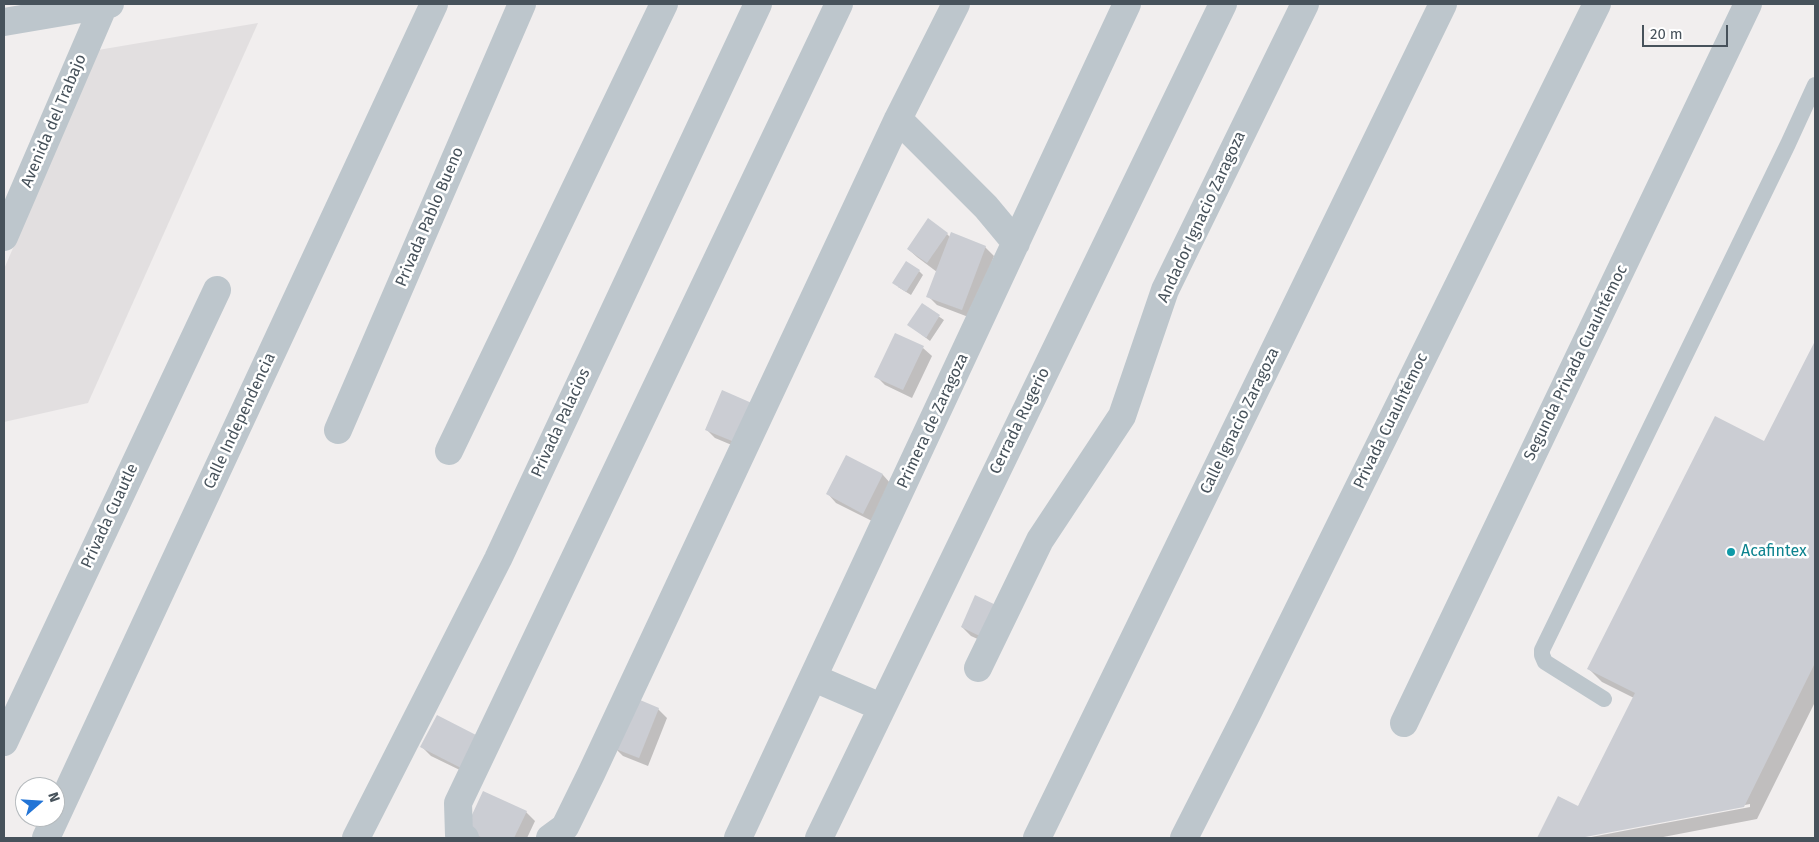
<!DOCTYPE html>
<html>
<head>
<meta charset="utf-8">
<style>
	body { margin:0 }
	#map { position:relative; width:1819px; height:842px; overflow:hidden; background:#f1eeee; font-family:"Fira Sans",sans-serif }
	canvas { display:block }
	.frame { position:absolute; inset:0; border:5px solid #47525b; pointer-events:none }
	.north { position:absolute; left:15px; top:777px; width:50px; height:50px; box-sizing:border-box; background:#fff; border:1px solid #b5babd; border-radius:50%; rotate:71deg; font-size:14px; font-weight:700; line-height:20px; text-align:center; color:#47525b }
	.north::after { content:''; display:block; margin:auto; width:18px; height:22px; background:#2274d6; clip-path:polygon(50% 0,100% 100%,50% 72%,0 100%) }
	.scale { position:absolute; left:1642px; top:25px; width:86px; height:22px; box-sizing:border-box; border:2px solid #47525b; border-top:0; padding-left:6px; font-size:15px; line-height:18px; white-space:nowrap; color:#47525b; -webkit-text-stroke:4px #fff; paint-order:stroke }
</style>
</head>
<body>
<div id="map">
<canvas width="1819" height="842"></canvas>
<div class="frame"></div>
<div class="north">N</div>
<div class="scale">20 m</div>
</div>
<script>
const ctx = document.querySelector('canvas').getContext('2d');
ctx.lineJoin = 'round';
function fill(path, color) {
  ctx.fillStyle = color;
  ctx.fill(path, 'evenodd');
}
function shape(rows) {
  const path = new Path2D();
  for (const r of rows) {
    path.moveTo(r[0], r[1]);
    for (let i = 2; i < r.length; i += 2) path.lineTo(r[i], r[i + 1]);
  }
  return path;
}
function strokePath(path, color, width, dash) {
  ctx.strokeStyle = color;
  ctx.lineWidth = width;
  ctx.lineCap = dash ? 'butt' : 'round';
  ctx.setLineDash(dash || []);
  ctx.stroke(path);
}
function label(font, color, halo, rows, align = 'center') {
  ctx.font = font + ' "Fira Sans",sans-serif';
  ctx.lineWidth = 5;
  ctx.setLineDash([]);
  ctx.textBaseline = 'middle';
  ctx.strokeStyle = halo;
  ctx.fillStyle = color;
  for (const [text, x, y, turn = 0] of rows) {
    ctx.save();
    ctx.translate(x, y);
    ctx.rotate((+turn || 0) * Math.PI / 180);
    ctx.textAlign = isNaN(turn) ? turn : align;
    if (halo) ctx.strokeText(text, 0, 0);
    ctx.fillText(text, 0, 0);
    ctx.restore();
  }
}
fill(shape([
	[258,23,88,403,4,422,4,269,98,50]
]), '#e2dfe0');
fill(shape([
	[947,234,950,237,985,247,994,256,971,318,937,305,928,296,937,272,917,257,908,249],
	[919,271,923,275,911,295,898,287],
	[922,305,944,320,930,341,909,325],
	[1815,343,1815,702,1757,819,1658,838,1586,838,1750,807,1750,804,1573,838,1538,838,1559,797,1578,807,1634,698,1602,682,1589,669,1765,443],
	[923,348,932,356,912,398,885,385,876,376],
	[722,392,746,451,715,438,706,429],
	[847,457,883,475,891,484,872,521,836,503,828,494],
	[1008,616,995,647,971,636,962,627],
	[658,709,667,718,648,766,623,756,614,747],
	[484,745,470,775,431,756,422,747],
	[526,812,535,821,527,838,475,838,467,830]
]), '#0003');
fill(shape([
	[928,218,948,233,927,263,907,249],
	[951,232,986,246,962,310,926,297],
	[906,261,920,270,906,292,892,283],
	[922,303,940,315,926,338,907,325],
	[895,333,924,346,903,390,874,377],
	[1815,341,1815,663,1744,807,1580,838,1537,838,1558,796,1578,806,1635,693,1587,669,1715,416,1764,441],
	[722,390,754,404,737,443,705,430],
	[846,455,883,474,863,514,826,494],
	[975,595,1000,607,986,639,961,627],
	[633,697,659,708,639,758,613,748],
	[437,715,476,735,461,768,420,747],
	[483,791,527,811,514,838,483,838,465,830]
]), '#cbcdd3');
strokePath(shape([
	[1604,699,1545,662,1542,655,1542,650,1788,144,1815,85]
]), '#bdc6cc', 16);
strokePath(shape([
	[4,22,110,4],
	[898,119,986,207,1016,243],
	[4,237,104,5],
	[338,430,522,4],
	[449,451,664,4],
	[978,668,1040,540,1122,416,1165,290,1305,4],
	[814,678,881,707],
	[1404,723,1748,4],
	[4,742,217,290],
	[46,838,434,4],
	[356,838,498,559,758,4],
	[465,838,459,835,458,803,839,4],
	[550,838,565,827,591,774,898,119,956,4],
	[738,838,1127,4],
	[819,838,1223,4],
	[1037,838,1443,4],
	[1184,838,1247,714,1597,4]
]), '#bdc6cc', 28);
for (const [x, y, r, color] of [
	[1731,552,5,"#0f9aa8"]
]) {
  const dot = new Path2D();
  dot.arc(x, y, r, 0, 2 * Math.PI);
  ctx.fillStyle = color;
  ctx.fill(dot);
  strokePath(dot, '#fff', 2);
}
label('16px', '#47525b', '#fff', [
	["Avenida del Trabajo",54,121,-67],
	["Privada Pablo Bueno",430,217,-67],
	["Andador Ignacio Zaragoza",1202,217,-65],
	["Segunda Privada Cuauhtémoc",1576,363,-64],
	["Calle Independencia",240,421,-65],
	["Primera de Zaragoza",933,421,-65],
	["Cerrada Rugerio",1020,421,-64],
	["Calle Ignacio Zaragoza",1240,421,-64],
	["Privada Cuauhtémoc",1391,421,-64],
	["Privada Palacios",561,423,-65],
	["Privada Cuautle",110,516,-65]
]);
label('16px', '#0d838f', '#fff', [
	["Acafintex",1741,552]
], 'left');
</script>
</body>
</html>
